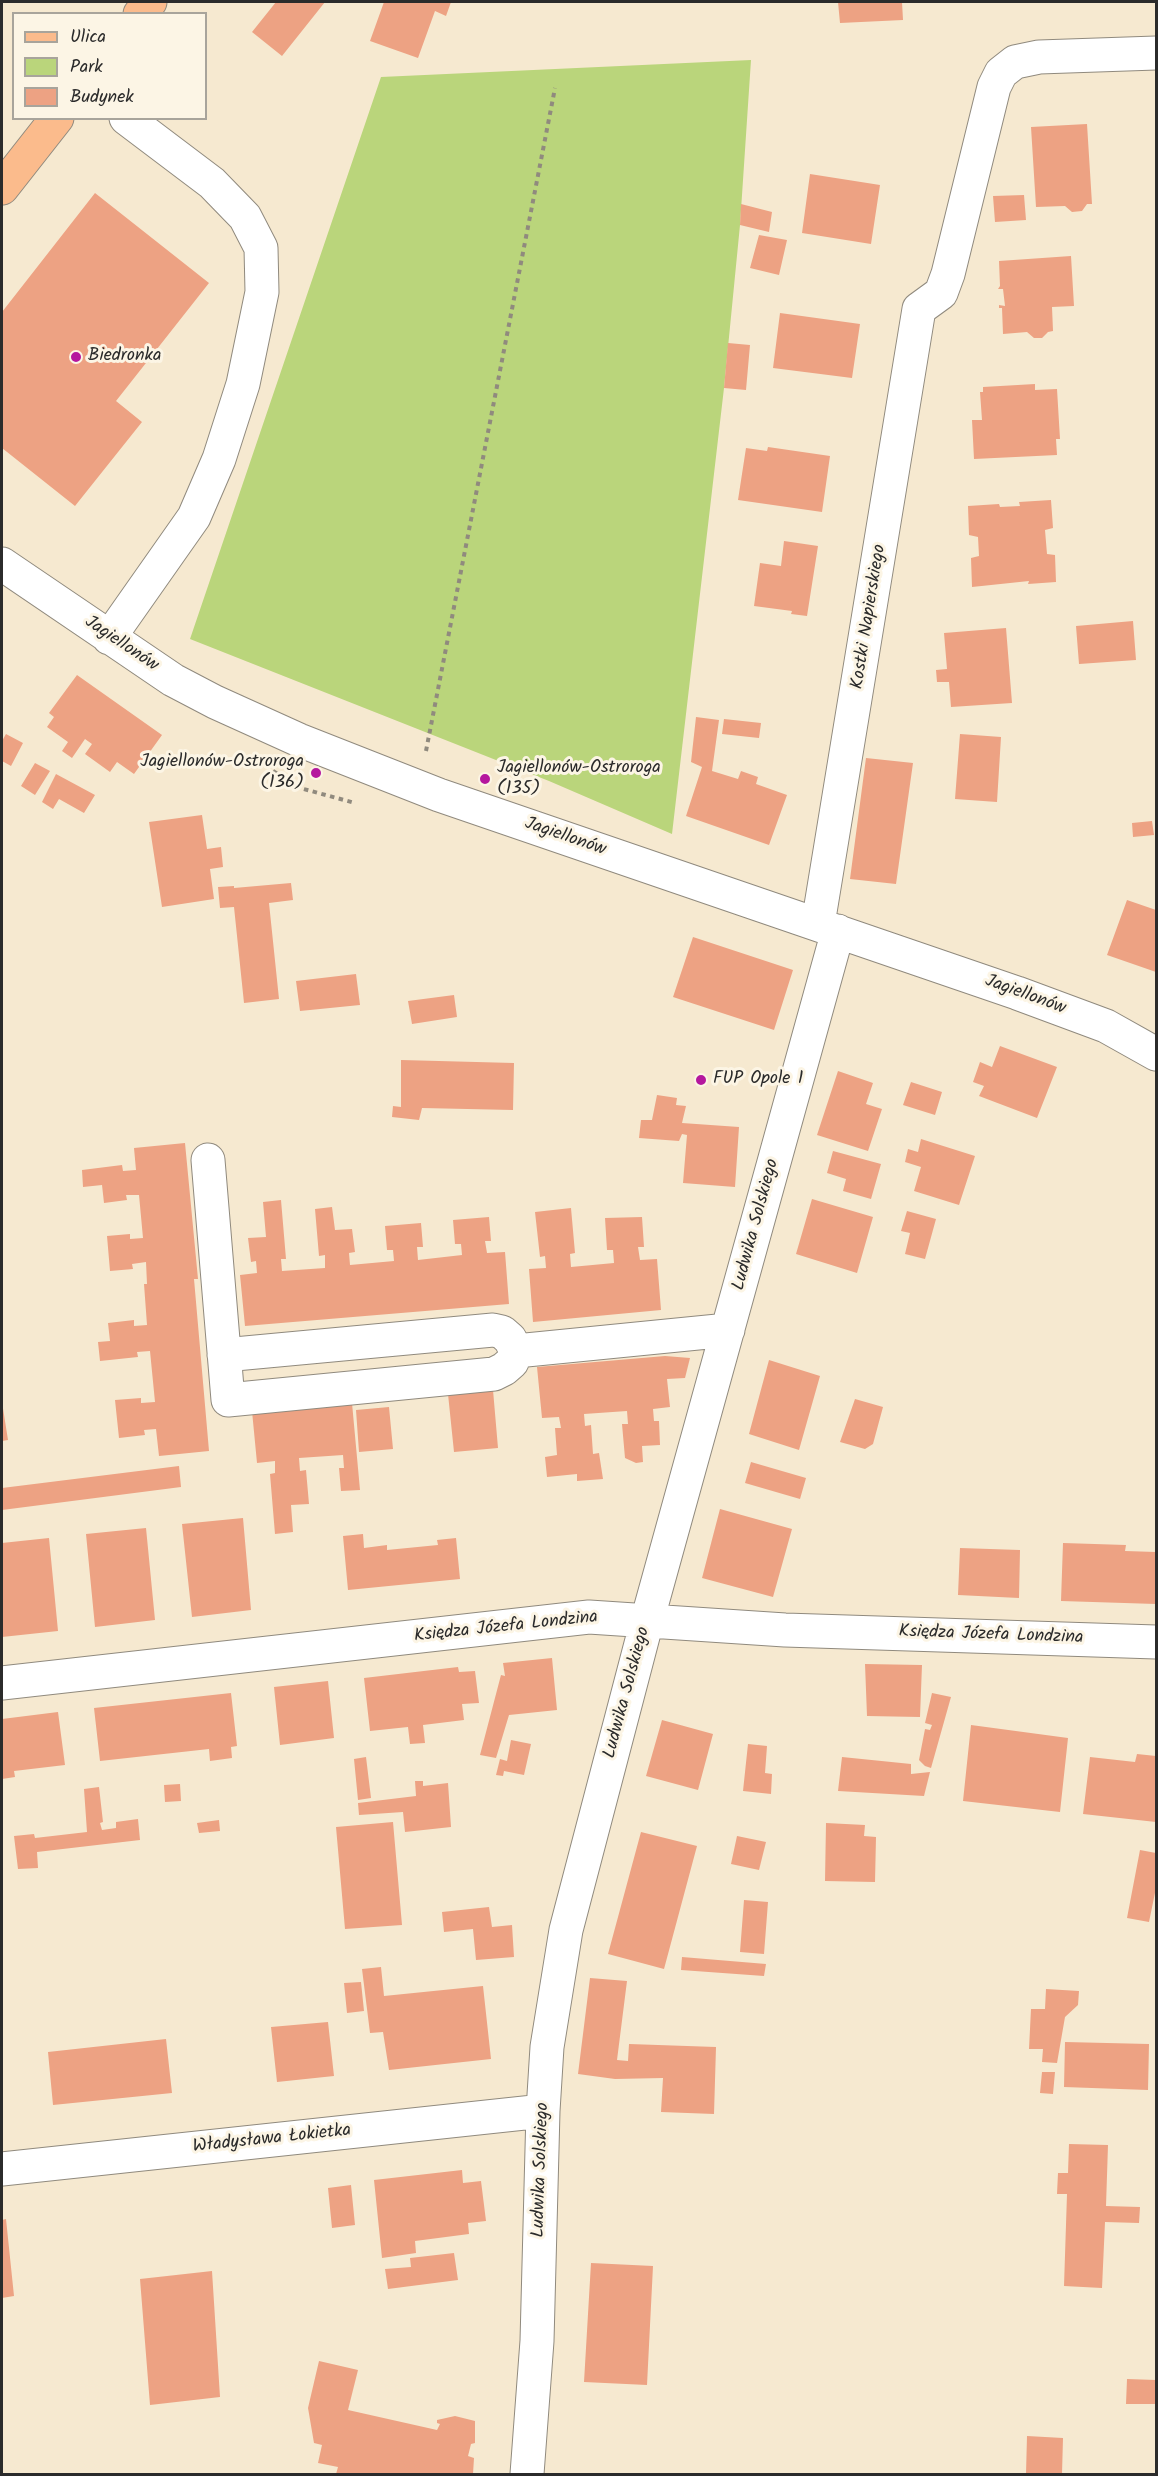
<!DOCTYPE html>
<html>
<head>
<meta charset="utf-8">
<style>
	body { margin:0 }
	#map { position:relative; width:1158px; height:2476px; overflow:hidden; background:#f6e9d0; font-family:Kalam,sans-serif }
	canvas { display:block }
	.frame { position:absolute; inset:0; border:3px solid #2b2b2b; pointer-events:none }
	.legend { position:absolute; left:12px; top:12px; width:195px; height:108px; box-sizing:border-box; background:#fcf5e5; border:2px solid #a8a49b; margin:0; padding:8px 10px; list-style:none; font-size:18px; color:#2b2b2b }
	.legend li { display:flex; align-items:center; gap:12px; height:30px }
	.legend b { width:30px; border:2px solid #a8a49b }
</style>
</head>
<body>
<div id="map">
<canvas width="1158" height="2476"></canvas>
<div class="frame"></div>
<ul class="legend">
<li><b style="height:8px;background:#fbbb8c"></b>Ulica</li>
<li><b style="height:16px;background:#bad57b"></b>Park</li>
<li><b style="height:16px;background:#eda283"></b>Budynek</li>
</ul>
</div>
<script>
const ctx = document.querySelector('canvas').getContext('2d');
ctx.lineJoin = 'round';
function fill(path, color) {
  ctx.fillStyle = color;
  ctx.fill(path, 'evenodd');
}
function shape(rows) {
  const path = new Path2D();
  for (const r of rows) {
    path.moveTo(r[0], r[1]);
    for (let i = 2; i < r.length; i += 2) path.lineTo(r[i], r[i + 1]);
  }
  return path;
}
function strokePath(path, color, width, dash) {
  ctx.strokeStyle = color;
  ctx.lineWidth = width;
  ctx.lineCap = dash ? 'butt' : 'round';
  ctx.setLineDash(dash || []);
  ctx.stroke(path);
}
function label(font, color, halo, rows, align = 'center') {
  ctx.font = font + ' Kalam,sans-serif';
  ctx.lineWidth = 6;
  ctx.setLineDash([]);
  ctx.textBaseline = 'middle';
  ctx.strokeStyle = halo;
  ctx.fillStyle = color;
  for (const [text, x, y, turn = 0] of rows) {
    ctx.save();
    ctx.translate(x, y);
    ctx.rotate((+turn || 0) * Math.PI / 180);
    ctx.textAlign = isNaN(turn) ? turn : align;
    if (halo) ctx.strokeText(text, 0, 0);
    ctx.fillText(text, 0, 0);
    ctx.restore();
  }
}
fill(shape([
	[751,60,740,225,724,388,672,834,549,781,190,639,381,77]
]), '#bad57b');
fill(shape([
	[276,2,325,2,282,56,252,32],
	[384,2,451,2,446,16,435,11,418,58,370,41],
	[838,2,902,2,903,20,840,23],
	[1087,124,1092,204,1087,204,1082,211,1072,212,1065,206,1036,207,1031,127],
	[810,174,880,185,871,244,802,233],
	[95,193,209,283,116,401,142,422,75,506,2,448,2,312],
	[1024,195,1026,220,995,222,993,196],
	[741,204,772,212,769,232,740,225],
	[759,235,787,240,779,275,750,268],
	[1071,256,1074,306,1052,307,1053,331,1048,332,1042,338,1034,338,1027,332,1003,334,1002,308,999,308,999,305,1005,306,1003,289,998,289,1000,286,999,261],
	[780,313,860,324,852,378,773,368],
	[728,343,750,345,746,390,724,388],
	[1035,384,1035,390,1057,389,1060,439,1056,439,1057,455,974,459,972,420,982,420,980,392,983,392,983,387],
	[768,447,830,456,822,512,738,500,746,448,767,451],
	[1051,500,1053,528,1045,530,1047,554,1055,555,1056,582,1028,584,1029,581,972,587,971,558,979,556,978,537,969,535,968,506,999,504,1000,507,1020,506,1019,502],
	[784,541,818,546,807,616,791,614,792,611,754,606,760,563,781,566],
	[1133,621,1136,660,1079,664,1076,626],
	[1006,628,1012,703,951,707,949,682,937,682,936,670,947,669,944,633],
	[77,675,162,735,134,774,117,762,110,772,85,754,92,744,85,739,72,758,62,751,68,742,47,727,54,717,49,713],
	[696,717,719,720,712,771,738,779,741,771,758,777,756,784,787,795,769,845,686,816,702,767,691,762],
	[724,719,761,723,759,738,722,734],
	[6,734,23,743,11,766,2,761,2,741],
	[960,734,1001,737,997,802,955,799],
	[866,758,913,763,896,884,850,879],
	[35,763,50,771,35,795,21,786],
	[56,774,95,795,84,813,59,799,53,809,42,802],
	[202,815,207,849,221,847,223,867,210,869,214,899,162,907,149,822],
	[1152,821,1154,835,1133,837,1132,823],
	[291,883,293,900,269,903,279,999,244,1003,234,907,220,908,218,887,234,886,234,888],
	[1127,900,1156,910,1156,972,1107,955],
	[693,937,793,970,774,1030,673,997],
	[356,974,360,1005,300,1011,296,981],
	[454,995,457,1017,412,1024,408,1001],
	[1000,1046,1057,1067,1037,1118,979,1096,984,1086,973,1082,980,1062,992,1067],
	[401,1060,514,1063,513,1110,422,1108,419,1120,392,1117,393,1106,401,1107],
	[838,1071,873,1083,866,1104,882,1109,868,1151,817,1135],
	[911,1082,942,1092,935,1115,903,1105],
	[657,1095,677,1098,676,1105,686,1106,682,1123,739,1127,735,1187,683,1183,687,1135,682,1134,679,1141,639,1138,641,1120,652,1120],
	[921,1139,975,1156,959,1205,914,1191,921,1167,905,1162,908,1149,918,1152],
	[185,1143,198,1279,194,1279,209,1451,159,1456,156,1429,144,1430,145,1435,119,1438,115,1400,141,1398,141,1403,155,1402,150,1351,137,1352,138,1357,100,1361,98,1342,110,1341,108,1323,134,1320,134,1326,147,1325,144,1284,147,1284,146,1262,132,1264,133,1269,110,1271,107,1236,130,1234,130,1239,143,1238,139,1195,126,1195,127,1200,104,1203,102,1185,83,1187,82,1170,122,1165,123,1171,136,1170,134,1148],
	[833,1151,881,1164,871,1199,843,1191,846,1179,827,1173],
	[812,1199,873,1217,857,1273,796,1254],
	[281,1200,286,1259,281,1259,282,1271,325,1268,325,1255,319,1256,315,1209,332,1207,335,1230,352,1229,355,1252,349,1253,350,1265,394,1261,393,1250,387,1250,385,1226,421,1223,423,1247,417,1247,418,1260,462,1255,461,1244,455,1244,453,1220,489,1217,491,1241,485,1241,487,1253,505,1252,509,1304,245,1326,240,1275,257,1273,256,1261,251,1262,248,1238,266,1237,263,1202],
	[571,1208,575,1253,570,1254,571,1267,614,1263,613,1250,607,1250,605,1218,642,1217,644,1247,638,1247,640,1260,657,1259,661,1310,533,1322,529,1269,546,1268,545,1256,540,1257,535,1212],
	[907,1211,936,1219,925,1259,905,1254,910,1233,901,1231],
	[665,1356,690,1358,685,1378,667,1379,670,1407,653,1409,654,1421,659,1421,660,1445,642,1446,643,1462,636,1463,625,1458,622,1424,628,1424,627,1411,584,1414,585,1426,591,1425,593,1454,599,1453,603,1479,577,1481,577,1474,547,1477,545,1457,557,1455,555,1428,561,1428,559,1417,542,1418,537,1367],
	[769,1360,820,1376,799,1450,749,1434],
	[493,1390,498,1448,454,1452,448,1394],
	[855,1399,883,1407,873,1444,865,1449,840,1442],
	[2,1402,8,1440,2,1441],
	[352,1403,360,1490,341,1491,339,1468,344,1468,343,1455,299,1458,300,1471,306,1470,309,1504,291,1505,293,1532,275,1534,270,1474,275,1473,275,1461,257,1463,252,1411],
	[389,1407,393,1449,359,1452,356,1410],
	[751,1462,806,1478,800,1499,745,1483],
	[179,1466,181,1487,2,1510,2,1488],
	[720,1509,792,1529,773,1597,702,1578],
	[243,1518,251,1610,192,1617,182,1524],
	[146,1528,155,1620,95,1627,86,1534],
	[363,1534,364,1548,387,1545,387,1550,438,1545,437,1540,456,1538,460,1579,348,1590,343,1536],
	[49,1538,58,1631,2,1637,2,1543],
	[1063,1543,1126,1545,1125,1551,1156,1552,1156,1604,1061,1601],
	[960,1548,1020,1550,1019,1598,958,1595],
	[552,1658,557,1710,509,1715,496,1758,480,1755,501,1675,505,1676,503,1663],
	[865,1664,922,1665,920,1717,867,1716],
	[458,1667,459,1672,475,1671,479,1703,462,1704,464,1720,423,1725,425,1743,410,1744,408,1727,370,1731,364,1678],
	[328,1681,334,1738,280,1745,274,1687],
	[231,1693,237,1746,231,1747,232,1758,210,1761,209,1749,100,1761,94,1708],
	[932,1693,951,1697,931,1768,925,1766,919,1760,925,1729,930,1730,932,1725,925,1723],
	[58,1712,65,1765,14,1771,15,1777,2,1779,2,1719],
	[662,1720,713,1734,698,1790,646,1776],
	[971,1725,1068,1738,1060,1812,963,1801],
	[511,1740,531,1744,524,1775,504,1771,503,1776,496,1775,500,1759,507,1761],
	[748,1744,767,1746,765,1773,772,1774,771,1794,743,1791],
	[1137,1754,1156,1756,1156,1822,1083,1814,1090,1757,1135,1762],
	[366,1757,371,1798,358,1800,354,1759],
	[842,1757,911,1764,911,1774,930,1772,924,1796,838,1791],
	[415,1781,423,1781,423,1786,448,1783,451,1827,405,1832,403,1812,359,1815,358,1803,416,1796],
	[180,1784,181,1801,165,1802,164,1785],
	[99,1787,103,1822,100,1823,102,1830,116,1828,116,1822,138,1819,140,1840,37,1852,38,1868,18,1869,14,1836,34,1834,35,1838,87,1832,84,1789],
	[219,1820,220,1831,199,1833,197,1823],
	[393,1822,402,1925,345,1929,336,1827],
	[826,1823,865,1825,864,1836,876,1837,875,1882,825,1881],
	[641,1832,697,1846,664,1969,608,1954],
	[737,1836,766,1842,759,1870,731,1864],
	[1140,1850,1156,1853,1156,1888,1149,1922,1127,1918],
	[744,1900,768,1902,764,1954,740,1952],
	[489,1907,492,1927,512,1925,514,1957,476,1960,473,1929,444,1932,442,1912],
	[682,1957,766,1964,764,1976,681,1970],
	[381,1967,384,1996,483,1986,491,2059,389,2070,383,2032,370,2033,362,1969],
	[590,1978,627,1981,617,2060,628,2061,629,2044,716,2047,714,2114,661,2112,663,2078,615,2079,578,2074],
	[361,1982,364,2011,347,2013,344,1983],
	[1046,1989,1079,1991,1078,2005,1065,2017,1057,2063,1042,2062,1043,2049,1029,2049,1031,2009,1045,2009],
	[328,2022,334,2076,277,2082,271,2027],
	[166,2039,172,2093,53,2105,48,2052],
	[1065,2042,1149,2044,1148,2090,1064,2087],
	[1042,2072,1055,2072,1053,2094,1040,2093],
	[1069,2144,1108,2145,1106,2206,1140,2207,1139,2223,1105,2222,1102,2288,1064,2286,1067,2194,1057,2194,1058,2173,1068,2173],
	[462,2170,463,2183,481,2181,486,2221,468,2223,469,2234,415,2241,416,2253,382,2258,374,2180],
	[351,2185,355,2225,332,2228,328,2188],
	[6,2219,14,2296,2,2298,2,2220],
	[454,2253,458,2280,388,2289,385,2269,411,2267,410,2258],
	[591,2263,653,2266,647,2385,584,2382],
	[212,2271,220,2397,150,2405,140,2279],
	[319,2361,358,2370,348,2410,437,2430,440,2424,437,2423,437,2420,455,2416,475,2421,475,2443,471,2444,468,2456,474,2458,473,2474,336,2474,338,2467,318,2463,322,2445,314,2443,308,2408],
	[1127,2379,1156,2380,1156,2404,1126,2404],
	[1027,2436,1063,2438,1062,2474,1026,2474]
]), '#eda283');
const minor = shape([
	[2,564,173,680,215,702,299,740,439,795,1017,993,1106,1026,1156,1054],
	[109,638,194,517,219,459,243,384,262,292,261,248,245,217,212,183,126,118],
	[818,924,919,309,941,293,948,274,994,87,1001,73,1015,62,1039,57,1156,53],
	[208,1160,228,1400,494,1374,504,1369,512,1362,516,1351],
	[516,1351,728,1330],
	[224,1355,493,1330,502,1332,510,1339,516,1351],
	[2,1683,589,1617,785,1630,1156,1642],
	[2,2169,543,2111],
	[527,2474,537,2341,543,2111,547,2047,566,1930,647,1621,838,931]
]);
const major = shape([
	[140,14,150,2],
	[2,188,57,118]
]);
strokePath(minor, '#908a7e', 35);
strokePath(major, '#908a7e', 35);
strokePath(shape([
	[426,751,555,88],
	[273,771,300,788,355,803]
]), '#908a7e', 4, [4.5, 4.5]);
strokePath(minor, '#fff', 33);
strokePath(major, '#fbbb8c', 33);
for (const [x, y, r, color] of [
	[76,357,6,"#b5179e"],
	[316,773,6,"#b5179e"],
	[485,779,6,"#b5179e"],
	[701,1080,6,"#b5179e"]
]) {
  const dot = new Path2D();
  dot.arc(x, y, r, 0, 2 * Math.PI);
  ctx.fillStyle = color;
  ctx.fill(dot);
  strokePath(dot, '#fcf5e5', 2);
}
label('18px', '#2b2b2b', '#fcf5e5', [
	["Biedronka",88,357],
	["Jagiellonów-Ostroroga",304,763,"right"],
	["(136)",304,784,"right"],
	["Jagiellonów-Ostroroga",497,769],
	["(135)",497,790],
	["FUP Opole 1",713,1080]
], 'left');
label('18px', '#2b2b2b', '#fcf5e5', [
	["Kostki Napierskiego",870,617,-81],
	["Jagiellonów",121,645,34],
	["Jagiellonów",565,838,19],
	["Jagiellonów",1025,996,20],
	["Ludwika Solskiego",757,1225,-75],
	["Księdza Józefa Londzina",506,1628,-6],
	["Księdza Józefa Londzina",991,1636,2],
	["Ludwika Solskiego",628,1693,-75],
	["Władysława Łokietka",272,2140,-6],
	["Ludwika Solskiego",542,2170,-88]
]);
</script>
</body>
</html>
